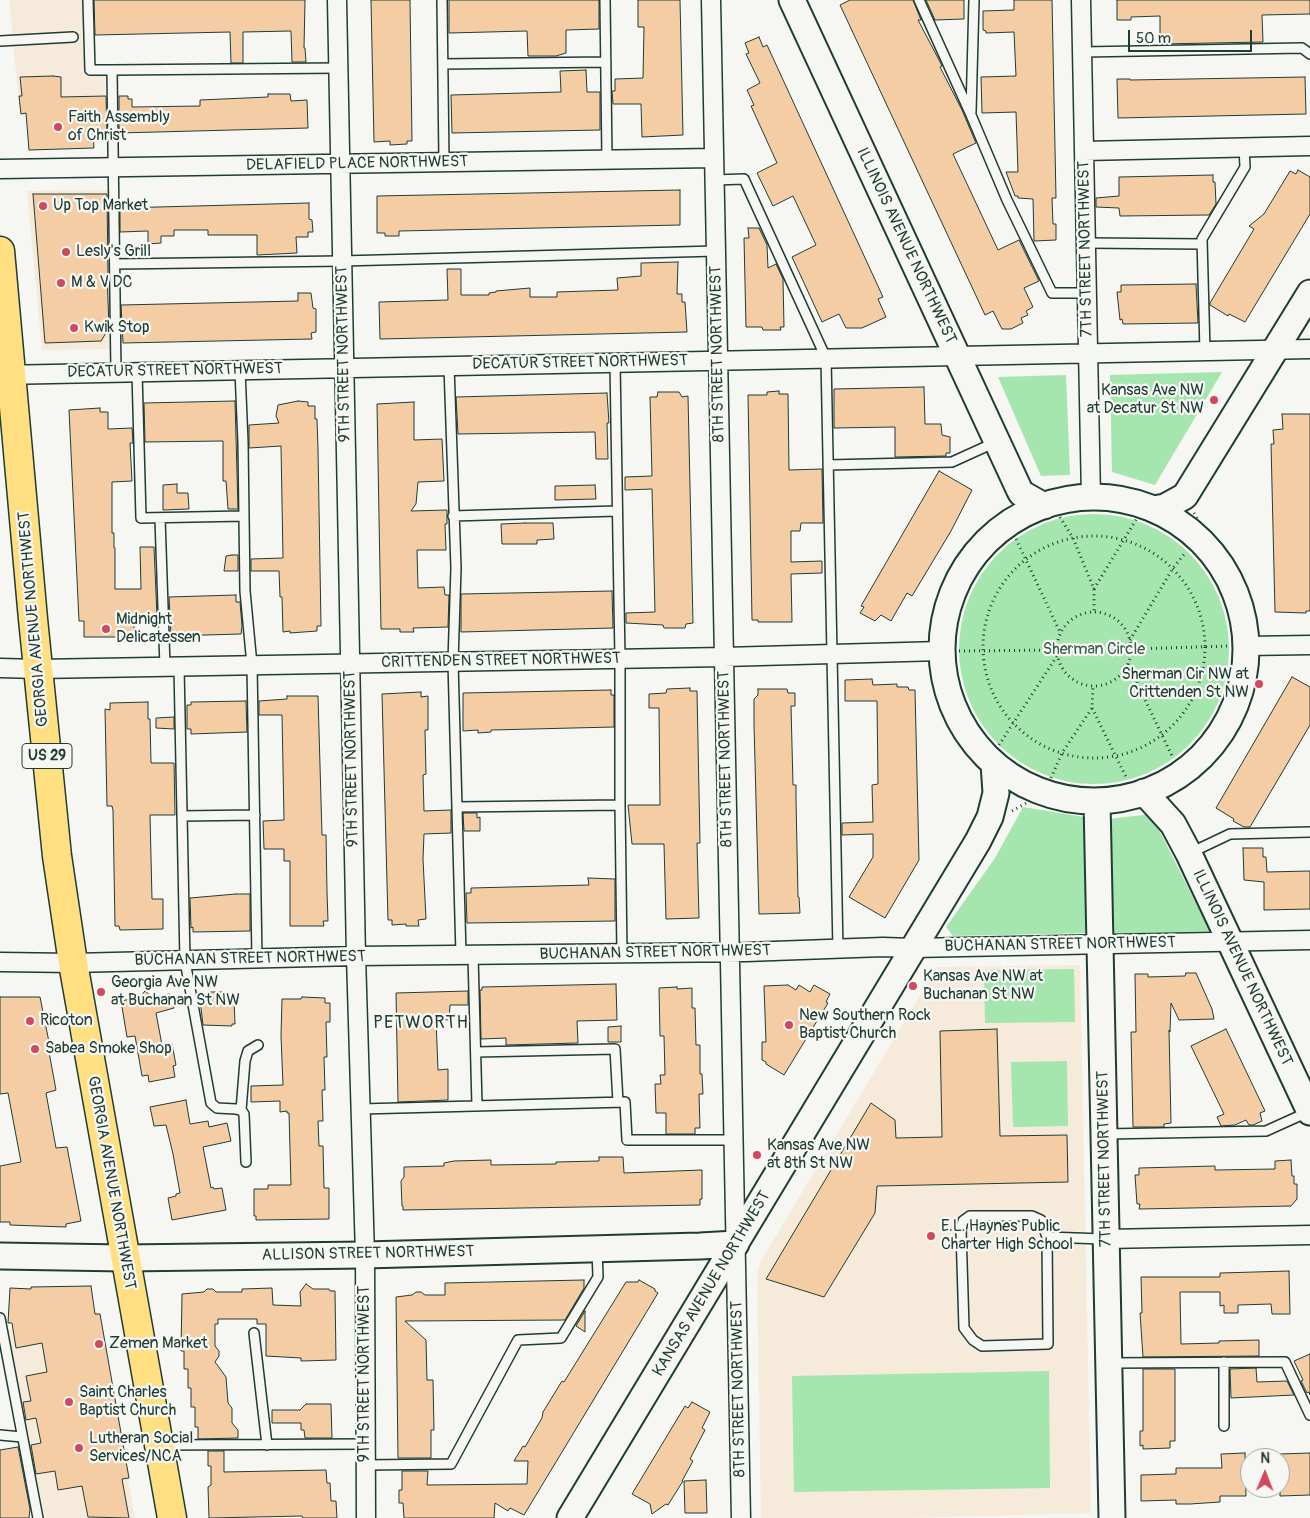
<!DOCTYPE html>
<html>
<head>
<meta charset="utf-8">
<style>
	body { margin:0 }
	#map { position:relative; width:1310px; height:1518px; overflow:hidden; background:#f6f6f2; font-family:Pangolin,sans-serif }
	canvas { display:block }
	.north { position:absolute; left:1240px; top:1448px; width:50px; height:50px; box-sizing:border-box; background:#f6f6f2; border:1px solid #a0aca6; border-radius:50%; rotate:1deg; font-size:14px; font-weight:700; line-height:20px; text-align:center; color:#1f3d34 }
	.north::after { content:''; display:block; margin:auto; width:18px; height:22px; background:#d1495b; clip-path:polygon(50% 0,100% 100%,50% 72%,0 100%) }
	.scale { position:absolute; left:1128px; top:30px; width:124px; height:22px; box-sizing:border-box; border:2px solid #1f3d34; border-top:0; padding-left:6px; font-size:15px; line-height:18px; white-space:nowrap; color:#1f3d34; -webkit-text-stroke:4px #f6f6f2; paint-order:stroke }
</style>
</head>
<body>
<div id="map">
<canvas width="1310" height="1518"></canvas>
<div class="north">N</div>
<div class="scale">50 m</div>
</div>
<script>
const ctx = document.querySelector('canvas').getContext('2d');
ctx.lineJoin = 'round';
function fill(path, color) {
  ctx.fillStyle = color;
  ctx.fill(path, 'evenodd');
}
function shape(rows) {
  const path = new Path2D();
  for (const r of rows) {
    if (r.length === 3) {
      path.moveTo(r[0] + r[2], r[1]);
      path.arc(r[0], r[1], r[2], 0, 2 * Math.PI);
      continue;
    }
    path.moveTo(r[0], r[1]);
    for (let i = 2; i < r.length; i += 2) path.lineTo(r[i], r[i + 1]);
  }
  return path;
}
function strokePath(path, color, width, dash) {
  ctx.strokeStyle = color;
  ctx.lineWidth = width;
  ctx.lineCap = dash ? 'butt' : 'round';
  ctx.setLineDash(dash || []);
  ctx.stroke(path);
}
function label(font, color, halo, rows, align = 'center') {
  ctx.font = font + ' Pangolin,sans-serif';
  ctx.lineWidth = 4.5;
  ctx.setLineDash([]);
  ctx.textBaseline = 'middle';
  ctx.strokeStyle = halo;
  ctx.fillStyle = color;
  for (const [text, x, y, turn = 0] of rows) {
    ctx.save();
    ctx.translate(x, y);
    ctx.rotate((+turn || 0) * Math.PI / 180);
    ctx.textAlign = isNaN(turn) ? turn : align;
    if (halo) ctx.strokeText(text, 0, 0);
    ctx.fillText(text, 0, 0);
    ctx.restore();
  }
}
fill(shape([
	[9,0,85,0,84,76,105,76,105,112,20,114],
	[110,190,111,349,42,350,27,191],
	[1080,965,1091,1513,907,1518,761,1518,757,1274,761,1261,937,967],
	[98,1312,135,1518,45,1518,8,1330]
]), '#f6eadb');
fill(shape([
	[1222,372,1155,485,1112,472,1110,375],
	[1066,375,1070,475,1041,476,998,377],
	[1094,649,135],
	[1023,807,1084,817,1091,933,953,936,946,927,995,858],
	[1151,814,1210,931,1112,934,1109,819],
	[1074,969,1075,1022,985,1023,984,970],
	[1067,1061,1068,1126,1013,1127,1011,1062],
	[1049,1371,1050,1488,794,1492,792,1376]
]), '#a5e5ae');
const building = shape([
	[94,0,305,0,304,48,305,48,306,62,292,62,291,31,243,32,243,63,231,63,230,32,95,35,94,0],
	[371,0,410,0,412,141,407,141,407,144,390,145,390,141,374,142,371,0],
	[449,0,599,0,599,29,566,30,566,53,556,56,528,56,527,31,449,33,449,0],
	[638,0,680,0,683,135,642,137,641,104,613,104,612,91,615,91,615,79,643,78,644,27,638,27,638,0],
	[850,0,913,0,921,20,918,20,939,60,942,66,940,67,962,110,976,143,953,154,998,250,1019,240,1039,281,1024,288,1033,307,1026,311,1028,315,1021,318,1023,323,1011,329,1002,329,993,311,985,315,840,5,850,0],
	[926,0,964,0,964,19,935,20,926,0],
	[1014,0,1052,0,1056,198,1052,198,1053,224,1056,224,1056,240,1034,241,1033,199,1018,198,1018,196,1015,196,1006,172,1018,172,1016,112,982,113,981,77,1016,76,1014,32,986,33,986,31,983,30,983,11,1014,10,1014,0],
	[1117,0,1310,0,1310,14,1262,15,1263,42,1160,44,1160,16,1131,17,1131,20,1117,20,1117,0],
	[759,37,763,47,767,45,883,297,878,299,886,317,862,328,846,328,839,314,822,322,792,257,816,245,793,196,773,206,757,173,777,163,751,106,754,105,747,90,760,83,746,54,749,53,745,43,759,37],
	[586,70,587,92,600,92,600,130,452,133,451,95,561,92,560,71,586,70],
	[53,76,61,77,61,97,106,96,107,133,93,133,94,148,29,150,26,113,21,114,19,96,22,96,20,77,53,76],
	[1305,77,1306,114,1118,118,1117,79,1130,79,1130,80,1305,77],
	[268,94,290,94,291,101,307,100,308,128,119,133,119,96,128,96,128,99,132,99,132,107,200,106,200,100,268,97,268,94],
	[1298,170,1310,177,1310,214,1245,322,1229,314,1228,316,1210,305,1210,303,1254,229,1249,226,1264,214,1290,171,1296,174,1298,170],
	[1213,175,1213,182,1215,182,1216,204,1209,215,1120,216,1119,208,1096,207,1096,198,1119,196,1119,177,1213,175],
	[680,190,680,225,399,231,399,236,385,236,385,233,377,233,377,196,680,190],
	[33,194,107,194,108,273,107,273,109,328,101,341,45,343,33,194],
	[309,203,309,219,312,220,313,232,308,232,308,237,296,237,297,253,257,255,257,235,208,235,208,230,174,230,174,236,161,236,161,243,148,244,148,231,120,232,120,208,309,203],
	[748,228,759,228,767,245,768,268,776,264,783,279,784,327,780,327,781,330,763,330,762,327,746,327,744,238,749,238,748,228],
	[678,262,677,294,682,294,682,302,685,302,687,332,380,339,379,302,448,300,447,269,461,269,461,295,489,295,489,293,496,292,496,291,530,288,530,297,557,297,557,292,618,290,617,278,641,276,641,263,678,262],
	[1196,284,1198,323,1123,324,1122,319,1120,320,1117,292,1121,292,1121,285,1196,284],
	[298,293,311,293,313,308,316,309,316,332,311,333,312,339,123,343,121,305,298,301,298,293],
	[924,387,925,424,941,424,942,435,950,437,950,453,946,453,946,456,895,457,895,427,834,428,834,389,924,387],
	[779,391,779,394,788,394,789,470,822,469,823,523,801,523,800,531,791,531,791,562,822,561,822,573,791,574,792,622,758,622,758,620,752,620,748,395,767,395,767,392,779,391],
	[658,392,679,392,682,397,688,396,693,623,686,624,685,628,664,628,663,625,626,623,626,613,655,612,652,489,625,490,625,477,652,476,650,397,657,397,658,392],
	[607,393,609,423,607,423,608,459,596,459,595,432,458,434,456,397,607,393],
	[235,401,238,509,228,509,226,481,223,481,223,441,145,442,144,403,235,401],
	[298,401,308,402,308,406,315,406,315,419,317,419,318,449,321,626,317,626,317,631,290,633,290,631,283,632,282,597,280,597,279,571,251,571,251,559,283,558,281,446,249,448,249,425,279,423,276,416,278,405,298,401],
	[414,402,414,440,442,439,444,481,418,482,416,504,411,511,447,510,447,524,445,524,446,550,417,550,418,588,444,587,445,595,449,595,448,627,413,628,414,632,400,632,400,629,381,629,377,404,414,402],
	[100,408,100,412,108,412,108,429,132,428,133,443,130,443,132,481,112,482,112,533,114,533,114,548,115,548,115,589,141,589,140,547,154,547,157,617,134,618,134,637,84,637,84,621,79,621,69,410,100,408],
	[1282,414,1310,414,1310,611,1306,611,1306,613,1275,612,1271,444,1274,444,1273,430,1283,429,1282,414],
	[939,471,972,490,951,531,912,596,907,593,891,621,881,615,875,621,860,613,864,607,861,606,939,471],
	[177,484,177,493,188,493,189,509,163,510,163,485,177,484],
	[595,485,596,499,555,500,555,486,595,485],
	[525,523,553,523,554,539,537,540,537,544,502,544,501,524,525,523],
	[232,555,238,555,238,571,224,571,226,556,232,555],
	[612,591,613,628,461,632,461,594,612,591],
	[236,595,236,602,240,602,242,626,241,634,171,636,169,597,236,595],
	[1292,677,1310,687,1310,725,1250,827,1244,827,1233,821,1234,819,1216,808,1292,677],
	[872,679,873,685,897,684,897,687,908,687,909,690,915,690,919,860,885,918,849,897,873,857,873,834,842,835,842,823,873,822,872,785,878,784,877,701,845,701,845,680,872,679],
	[690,688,690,691,697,691,700,843,697,843,699,918,666,919,664,844,632,844,628,805,660,805,659,708,649,708,649,694,666,693,667,689,690,688],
	[758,689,787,689,788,693,795,693,795,706,791,706,793,785,796,785,796,800,798,897,799,897,800,913,759,914,754,724,754,699,758,695,758,689],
	[611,690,611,695,614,695,614,727,491,730,491,732,478,733,478,730,463,731,463,693,611,690],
	[421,692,421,697,428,696,428,730,425,730,426,774,423,775,424,811,451,810,451,833,424,834,423,859,426,919,418,920,419,926,406,926,406,924,392,925,392,920,388,920,382,694,421,692],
	[287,696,318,696,322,835,326,835,327,892,328,921,323,921,324,926,290,926,290,861,284,861,284,849,264,849,263,821,284,820,282,715,259,715,259,701,287,699,287,696],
	[246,701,247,732,191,734,191,729,187,729,187,705,191,705,191,702,246,701],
	[148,702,148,719,150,719,151,763,174,763,175,815,150,815,152,899,163,899,163,929,120,930,119,926,115,926,113,810,112,806,107,806,105,709,110,710,110,703,148,702],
	[174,717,174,729,156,728,156,718,174,717],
	[463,813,477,813,477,818,480,817,480,831,464,831,463,813],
	[1243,848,1263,848,1263,857,1266,857,1267,872,1310,871,1310,909,1264,910,1264,882,1244,880,1243,848],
	[588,878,615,879,615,921,467,923,466,893,471,893,471,888,589,885,588,878],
	[236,894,250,894,250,931,193,932,193,927,191,928,190,898,236,894],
	[1186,973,1196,973,1212,1009,1214,1019,1179,1020,1171,1003,1170,1032,1169,1030,1171,1123,1164,1124,1164,1127,1133,1127,1131,1032,1136,1032,1135,974,1148,974,1148,977,1185,976,1186,973],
	[616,984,617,1020,577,1021,578,1043,506,1045,506,1038,481,1039,480,990,482,990,482,987,616,984],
	[788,985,796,990,799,985,810,992,814,985,830,994,826,1002,828,1003,784,1075,766,1064,766,1062,762,1060,762,1042,766,1042,764,986,788,985],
	[677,987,677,989,692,988,692,1008,695,1008,696,1045,700,1045,700,1074,702,1074,703,1094,699,1094,700,1128,695,1128,695,1134,666,1134,666,1113,656,1113,655,1084,661,1084,660,1075,665,1075,664,1036,660,1036,659,988,677,987],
	[145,991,153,997,170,994,174,1008,156,1013,162,1045,172,1044,176,1065,173,1066,175,1077,149,1082,148,1075,142,1076,135,1036,127,1037,121,1001,140,997,145,991],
	[468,991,468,1005,450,1005,449,1020,436,1019,438,1070,448,1069,448,1100,398,1102,396,993,468,991],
	[209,992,224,992,224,999,234,998,235,1024,232,1024,232,1026,203,1025,200,1000,210,1000,209,992],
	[0,997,40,997,51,1052,49,1052,56,1090,46,1093,56,1148,67,1147,81,1221,66,1224,66,1227,10,1225,10,1222,0,1222,0,1166,21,1162,8,1093,0,1094,0,997],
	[302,997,325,998,325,1003,330,1003,330,1022,326,1022,327,1057,324,1057,325,1090,322,1090,323,1121,318,1121,319,1146,323,1146,324,1188,329,1188,329,1219,256,1220,256,1216,254,1216,254,1189,268,1189,268,1185,291,1185,289,1113,287,1113,287,1111,280,1112,280,1101,251,1102,251,1086,283,1085,281,1036,282,999,301,999,302,997],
	[621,1026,621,1042,608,1042,608,1027,621,1026],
	[997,1029,1000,1136,1067,1135,1068,1182,877,1186,875,1213,824,1297,766,1279,871,1103,895,1120,896,1138,942,1137,940,1031,997,1029],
	[1226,1029,1265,1111,1260,1113,1262,1121,1253,1125,1249,1125,1246,1120,1235,1125,1221,1126,1217,1117,1224,1114,1191,1046,1226,1029],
	[186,1100,190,1124,208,1121,209,1127,227,1123,231,1141,203,1147,211,1188,213,1187,214,1189,222,1188,226,1210,172,1220,168,1198,176,1196,176,1194,180,1193,173,1154,166,1125,154,1126,150,1107,186,1100],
	[599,1157,623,1157,624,1173,702,1170,702,1199,700,1199,700,1205,403,1210,403,1206,402,1206,401,1181,404,1177,404,1167,444,1166,444,1163,454,1161,491,1160,491,1165,556,1164,556,1162,599,1161,599,1157],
	[1291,1160,1292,1176,1294,1176,1294,1184,1297,1184,1297,1199,1291,1206,1139,1209,1140,1204,1137,1204,1135,1175,1139,1175,1139,1168,1215,1166,1215,1170,1275,1169,1275,1161,1291,1160],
	[1289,1271,1290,1314,1272,1314,1271,1304,1238,1305,1238,1313,1224,1313,1224,1305,1220,1306,1220,1292,1180,1292,1181,1344,1219,1343,1219,1341,1259,1340,1259,1356,1143,1357,1140,1313,1142,1313,1141,1277,1220,1277,1220,1273,1289,1271],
	[584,1280,584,1288,565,1320,405,1321,426,1340,427,1380,433,1380,434,1430,431,1430,431,1458,398,1458,396,1297,412,1295,416,1292,421,1292,425,1295,445,1295,445,1283,584,1280],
	[639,1280,655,1289,655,1291,658,1293,524,1515,510,1508,508,1511,495,1503,494,1518,404,1518,403,1503,399,1503,399,1490,402,1490,402,1471,428,1471,427,1485,527,1484,528,1461,514,1461,523,1446,525,1447,542,1418,543,1412,562,1381,564,1382,626,1282,638,1282,639,1280],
	[306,1284,313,1289,329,1289,330,1291,335,1291,336,1360,301,1361,301,1358,266,1356,266,1324,257,1324,257,1319,218,1319,218,1324,215,1324,215,1346,219,1351,219,1356,215,1362,226,1377,228,1403,232,1408,232,1423,238,1430,238,1438,198,1439,198,1427,195,1427,195,1407,191,1407,191,1388,188,1388,188,1369,184,1369,184,1351,181,1351,182,1294,204,1292,207,1289,213,1289,216,1292,242,1292,242,1289,272,1288,273,1305,301,1306,300,1292,306,1284],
	[91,1286,95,1314,100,1314,129,1478,122,1479,129,1518,88,1517,82,1486,58,1490,55,1471,36,1474,31,1445,41,1443,36,1418,26,1420,23,1402,31,1401,26,1376,47,1372,42,1343,16,1348,12,1323,8,1323,10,1288,31,1289,31,1287,91,1286],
	[585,1311,585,1332,576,1326,585,1311],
	[1310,1354,1310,1395,1309,1392,1307,1393,1301,1381,1303,1380,1294,1361,1310,1354],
	[1256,1368,1257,1382,1287,1381,1294,1395,1231,1398,1230,1369,1256,1368],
	[1143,1369,1175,1369,1175,1441,1170,1441,1170,1448,1143,1449,1143,1445,1140,1446,1140,1431,1143,1431,1143,1369],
	[692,1402,710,1412,702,1428,705,1430,690,1459,693,1461,682,1481,683,1481,668,1505,666,1504,652,1514,650,1504,632,1494,685,1406,688,1408,692,1402],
	[306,1404,331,1404,332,1438,305,1438,304,1430,301,1430,301,1423,272,1423,272,1410,300,1410,306,1404],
	[18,1447,30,1509,29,1518,0,1518,0,1450,18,1447],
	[208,1451,224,1451,224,1472,326,1470,327,1483,330,1483,331,1501,336,1501,337,1518,303,1518,302,1516,209,1518,208,1487,211,1485,211,1466,208,1466,208,1451],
	[1245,1453,1246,1496,1220,1496,1220,1502,1190,1504,1176,1504,1176,1500,1141,1501,1141,1475,1176,1474,1176,1468,1222,1468,1221,1454,1245,1453],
	[1310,1453,1310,1495,1280,1496,1280,1454,1310,1453],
	[706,1480,707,1513,685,1513,684,1481,706,1480]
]);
fill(building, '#f5cda4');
strokePath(building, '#1f3d34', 1);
const lane = shape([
	[88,0,90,70,112,70],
	[442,0,444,162],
	[605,0,607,160],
	[919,0,971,115,1007,200,1052,293,1087,293],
	[0,41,73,37],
	[1083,52,1302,48,1310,54],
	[443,64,606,62],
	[971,112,974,0],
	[714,180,744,179,826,358,838,950],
	[1086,243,1202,244],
	[115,264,342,261,716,251],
	[1205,351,1202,239,1245,167,1244,147],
	[615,363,620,659,620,805,622,953],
	[449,366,456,568,453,662,461,955],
	[240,370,243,443,245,591,252,665,257,959],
	[137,372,141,518,244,516],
	[116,373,112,70,339,68],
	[828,465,952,462,996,442],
	[453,516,616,511],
	[160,518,165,667],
	[179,667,185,961,211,1103,217,1108,236,1109,241,1110,244,1114,246,1162],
	[457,807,620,805],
	[182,816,255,815],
	[1190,853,1230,834,1310,832],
	[473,955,477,1106],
	[476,1052,615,1049,618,1102],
	[361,1109,625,1102,627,1140,734,1140],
	[241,1110,245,1061,248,1051,258,1045],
	[1105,1134,1266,1131,1308,1112],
	[970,1216,1032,1216,1041,1220,1047,1237,1048,1344,982,1346,973,1340,964,1328,961,1230,963,1221,970,1216],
	[1047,1237,1103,1239],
	[0,1318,38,1518],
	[254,1333,267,1445],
	[1224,1362,1224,1426],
	[1111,1363,1285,1362,1310,1415],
	[0,1435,22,1437],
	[161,1445,366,1444],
	[366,1465,451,1464,518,1340,561,1338,598,1277,597,1250]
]);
const street = shape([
	[337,0,356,956,365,1255,366,1518],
	[711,0,741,1518],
	[1081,0,1091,498],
	[1084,151,1310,146],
	[0,169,714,158],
	[1,375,1310,349],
	[1246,646,1310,645],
	[0,668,38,669,724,657,941,651],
	[0,962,73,963,356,956,746,952,883,947,913,948,1310,940],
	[1106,1239,1310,1235]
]);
const secondary = shape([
	[792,0,1019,489,1021,493,1044,506],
	[1094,649,152],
	[1153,509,1165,507,1185,496,1310,293],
	[1144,792,1173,824,1189,854,1310,1112],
	[1097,801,1112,1518],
	[0,1256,124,1258,365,1255,700,1246,736,1244],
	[570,1518,978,841,990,817,996,793,994,764]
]);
const highway = shape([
	[0,251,33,619,57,856,73,963,172,1518]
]);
strokePath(lane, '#1f3d34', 12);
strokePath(street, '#1f3d34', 21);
strokePath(secondary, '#1f3d34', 29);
strokePath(highway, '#1f3d34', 31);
strokePath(shape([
	[1107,490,1137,496],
	[1060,493,1076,491],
	[1194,513,1201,525,1203,535],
	[1060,517,1073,538,1094,589,1094,612],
	[1186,518,1198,529,1212,554],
	[999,530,1005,516,1014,511],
	[1094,647,111],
	[1016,539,1060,632],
	[1094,589,1137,518],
	[1094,649,37],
	[1130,640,1173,568,1186,552],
	[1131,649,1230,646],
	[959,651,1057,650],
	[1128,664,1173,758],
	[1092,708,1127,779],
	[966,732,968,743,979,755],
	[999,745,1057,656],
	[1051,778,1062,753,1092,708,1093,686],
	[1015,783,1050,799,1077,804],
	[1166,788,1188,774,1190,767],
	[1012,811,1030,801,1048,799]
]), '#1f3d34', 3, [1, 4]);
strokePath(lane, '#f6f6f2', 9);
strokePath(street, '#f6f6f2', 18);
strokePath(secondary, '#f6f6f2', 25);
strokePath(highway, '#ffdf80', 28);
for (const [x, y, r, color] of [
	[58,127,5,"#d1495b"],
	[43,206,5,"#d1495b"],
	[66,252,5,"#d1495b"],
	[61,283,5,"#d1495b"],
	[74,328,5,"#d1495b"],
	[1214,400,5,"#d1495b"],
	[106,629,5,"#d1495b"],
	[1259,684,5,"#d1495b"],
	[913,986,5,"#d1495b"],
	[101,992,5,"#d1495b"],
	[30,1021,5,"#d1495b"],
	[789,1025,5,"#d1495b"],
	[35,1049,5,"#d1495b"],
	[757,1155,5,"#d1495b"],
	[931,1236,5,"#d1495b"],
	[99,1344,5,"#d1495b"],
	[69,1402,5,"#d1495b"],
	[79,1448,5,"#d1495b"]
]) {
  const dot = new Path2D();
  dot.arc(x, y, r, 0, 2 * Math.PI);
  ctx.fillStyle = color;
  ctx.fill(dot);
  strokePath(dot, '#f6f6f2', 2);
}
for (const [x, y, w] of [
	[47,756,50]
]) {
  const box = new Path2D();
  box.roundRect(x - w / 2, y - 12.5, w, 25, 4);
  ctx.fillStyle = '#f6f6f2';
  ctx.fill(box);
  strokePath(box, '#1f3d34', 1);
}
label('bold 15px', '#1f3d34', null, [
	["US 29",47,756]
]);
label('16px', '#1f3d34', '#f6f6f2', [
	["Faith Assembly",68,118],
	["of Christ",68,136],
	["Up Top Market",53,206],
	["Lesly's Grill",76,252],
	["M & V DC",71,283],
	["Kwik Stop",84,328],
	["Kansas Ave NW",1204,391,"right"],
	["at Decatur St NW",1204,409,"right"],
	["Midnight",116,620],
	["Delicatessen",116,638],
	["Sherman Cir NW at",1249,675,"right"],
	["Crittenden St NW",1249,693,"right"],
	["Kansas Ave NW at",923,977],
	["Buchanan St NW",923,995],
	["Georgia Ave NW",111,983],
	["at Buchanan St NW",111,1001],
	["New Southern Rock",799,1016],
	["Baptist Church",799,1034],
	["Ricoton",40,1021],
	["Sabea Smoke Shop",45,1049],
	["Kansas Ave NW",767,1146],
	["at 8th St NW",767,1164],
	["E.L. Haynes Public",941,1227],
	["Charter High School",941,1245],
	["Zemen Market",109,1344],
	["Saint Charles",79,1393],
	["Baptist Church",79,1411],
	["Lutheran Social",89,1439],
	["Services/NCA",89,1457]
], 'left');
label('16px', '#1f3d34', '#f6f6f2', [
	["DELAFIELD PLACE NORTHWEST",357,164,-1],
	["ILLINOIS AVENUE NORTHWEST",906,246,65],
	["7TH STREET NORTHWEST",1086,249,-91],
	["9TH STREET NORTHWEST",344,354,-91],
	["8TH STREET NORTHWEST",718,354,-91],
	["DECATUR STREET NORTHWEST",580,363,-1],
	["DECATUR STREET NORTHWEST",175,371,-1],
	["GEORGIA AVENUE NORTHWEST",34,619,-95],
	["CRITTENDEN STREET NORTHWEST",501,661,-1],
	["9TH STREET NORTHWEST",352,759,-91],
	["8TH STREET NORTHWEST",726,759,-91],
	["BUCHANAN STREET NORTHWEST",1060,945,-1],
	["BUCHANAN STREET NORTHWEST",655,953,-1],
	["BUCHANAN STREET NORTHWEST",250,959,-1],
	["ILLINOIS AVENUE NORTHWEST",1242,968,65],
	["7TH STREET NORTHWEST",1105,1159,-91],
	["GEORGIA AVENUE NORTHWEST",111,1183,80],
	["ALLISON STREET NORTHWEST",368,1254,-1],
	["KANSAS AVENUE NORTHWEST",712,1284,-59],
	["9TH STREET NORTHWEST",365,1374,-90],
	["8TH STREET NORTHWEST",739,1389,-91]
]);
label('16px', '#3a5f4c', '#f6f6f2', [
	["Sherman Circle",1094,650]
]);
ctx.letterSpacing = '1px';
label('18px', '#1f3d34', '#f6f6f2', [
	["PETWORTH",421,1023]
]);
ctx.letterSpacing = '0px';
</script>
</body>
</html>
